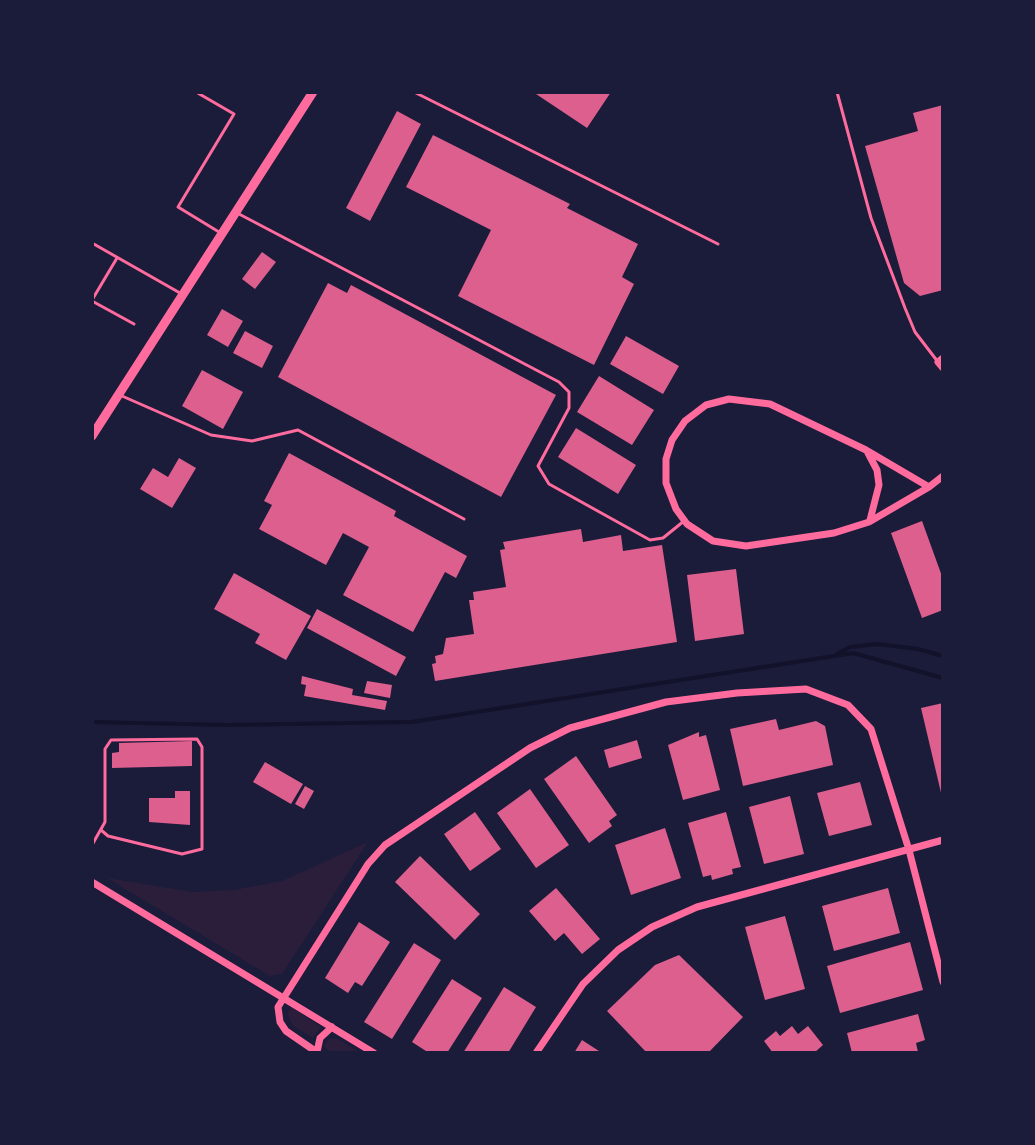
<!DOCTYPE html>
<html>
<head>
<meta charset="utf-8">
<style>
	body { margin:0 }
	#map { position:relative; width:1035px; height:1145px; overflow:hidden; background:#1b1b3a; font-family:Jost,sans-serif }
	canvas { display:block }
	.frame { position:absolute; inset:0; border:94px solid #1b1b3a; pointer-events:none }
</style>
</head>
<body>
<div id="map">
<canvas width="1035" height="1145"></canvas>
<div class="frame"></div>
</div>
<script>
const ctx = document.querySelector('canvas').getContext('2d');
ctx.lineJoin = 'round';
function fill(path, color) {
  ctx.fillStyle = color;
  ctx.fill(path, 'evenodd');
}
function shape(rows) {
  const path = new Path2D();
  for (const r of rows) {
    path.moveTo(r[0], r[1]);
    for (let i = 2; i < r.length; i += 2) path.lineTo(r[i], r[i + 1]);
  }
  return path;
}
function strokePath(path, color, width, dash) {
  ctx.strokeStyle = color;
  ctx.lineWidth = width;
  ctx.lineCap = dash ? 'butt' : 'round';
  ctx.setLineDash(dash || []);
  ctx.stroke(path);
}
fill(shape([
	[368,842,282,974,270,976,107,878,192,892,233,890,282,881],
	[291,1007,321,1027,313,1038,293,1026,287,1014],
	[336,1038,361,1053,331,1053,324,1046,329,1039]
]), '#2a1e3b');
strokePath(shape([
	[837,654,850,647,877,644,918,649,943,656],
	[92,722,226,725,412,722,853,653,943,678]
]), '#12122b', 4);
fill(shape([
	[533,92,611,92,587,128],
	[943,105,943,290,920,296,904,283,865,146,918,131,913,113],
	[397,111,421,124,370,221,346,208],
	[433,135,570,204,567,208,638,244,622,277,634,284,594,365,458,296,491,230,406,187],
	[262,252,276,262,255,289,242,279],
	[328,283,347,293,351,285,556,395,501,497,278,377],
	[222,309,243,321,228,347,207,335],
	[245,331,273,346,262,368,233,353],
	[626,336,679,366,663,394,610,364],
	[202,370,243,392,223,429,182,406],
	[599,376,654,410,632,445,577,412],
	[576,428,636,465,618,494,558,457],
	[289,453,396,511,394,516,467,556,456,578,445,572,413,632,343,595,369,547,343,533,326,565,259,529,272,505,264,501],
	[179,458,196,468,172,508,140,489,153,468,168,477],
	[922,521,943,579,943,610,922,618,891,533],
	[581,529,583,542,621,535,623,551,662,545,677,642,435,681,432,664,436,663,435,656,443,654,446,638,474,634,469,600,474,600,473,592,506,587,500,550,505,549,503,542],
	[736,569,744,634,695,641,687,575],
	[234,573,311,616,286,660,255,643,260,634,214,609],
	[317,609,406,657,396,676,307,628],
	[302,676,353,689,352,695,387,701,385,710,304,696,306,685,301,684],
	[367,681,392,685,390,698,364,693],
	[943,703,943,797,942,797,921,708],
	[776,719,779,730,816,721,825,726,833,765,743,786,730,729],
	[699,732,699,737,706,735,720,790,683,800,668,745],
	[637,740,642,758,609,768,604,750],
	[192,741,192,766,112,768,112,753,119,752,119,743],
	[576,756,617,815,609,821,612,826,589,843,544,779],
	[265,762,303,784,291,804,253,782],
	[860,782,872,825,829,836,817,793],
	[305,786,314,791,304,809,295,804],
	[530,789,569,845,536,868,497,813],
	[175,791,190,791,190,825,149,822,149,798,175,798],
	[790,796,804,854,764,864,749,807],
	[475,812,501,849,470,871,444,834],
	[726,812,741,867,732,869,733,874,712,880,711,875,703,877,688,823],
	[665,828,681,878,631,895,615,845],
	[420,856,480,914,455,940,395,882],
	[556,888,600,939,582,954,564,933,555,941,529,911],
	[888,888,900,933,834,951,822,906],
	[785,916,805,989,765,1000,745,927],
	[359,922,390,942,362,986,355,982,348,993,325,978],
	[910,942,923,990,840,1013,827,966],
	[414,943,441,960,392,1039,364,1022],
	[679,955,743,1017,708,1053,647,1053,607,1011,655,965],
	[452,979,482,998,447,1053,429,1053,412,1042],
	[504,987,536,1007,508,1053,463,1053],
	[918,1014,925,1040,916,1043,918,1052,852,1053,847,1033],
	[792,1026,798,1034,808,1026,823,1045,814,1053,773,1053,764,1041,776,1031,780,1036],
	[582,1040,602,1053,574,1053]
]), '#dd5f8e');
strokePath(shape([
	[196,92,234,114,178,207,219,232],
	[414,92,718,244],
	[837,92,871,218,905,308,915,332,938,362],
	[239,214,559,382,569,392,569,408,538,466,549,484,650,540,663,538,684,521],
	[92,243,180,293],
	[92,300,117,258],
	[92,301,134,324],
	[122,396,211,435,252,441,298,430,464,519],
	[92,845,105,822,105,749,111,740,197,739,202,747,202,849,182,854,108,836,101,830]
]), '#ff6b9d', 3);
strokePath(shape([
	[943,358,938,362,943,368],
	[729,399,770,404,866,450,929,487,869,522,834,533,746,546,713,541,687,524,676,509,666,483,666,459,672,440,685,421,706,405,729,399],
	[868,453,877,470,879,485,870,520],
	[929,487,943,476],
	[92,882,374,1053],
	[317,1052,320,1038,332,1027],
	[318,1053,286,1031,280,1022,278,1007,368,864,385,845,530,748,570,728,666,702,737,693,806,689,848,705,871,729,909,850,943,982],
	[536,1053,583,984,618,950,652,927,697,907,943,840]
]), '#ff6b9d', 7);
strokePath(shape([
	[92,436,313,92]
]), '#ff6b9d', 9);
</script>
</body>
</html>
